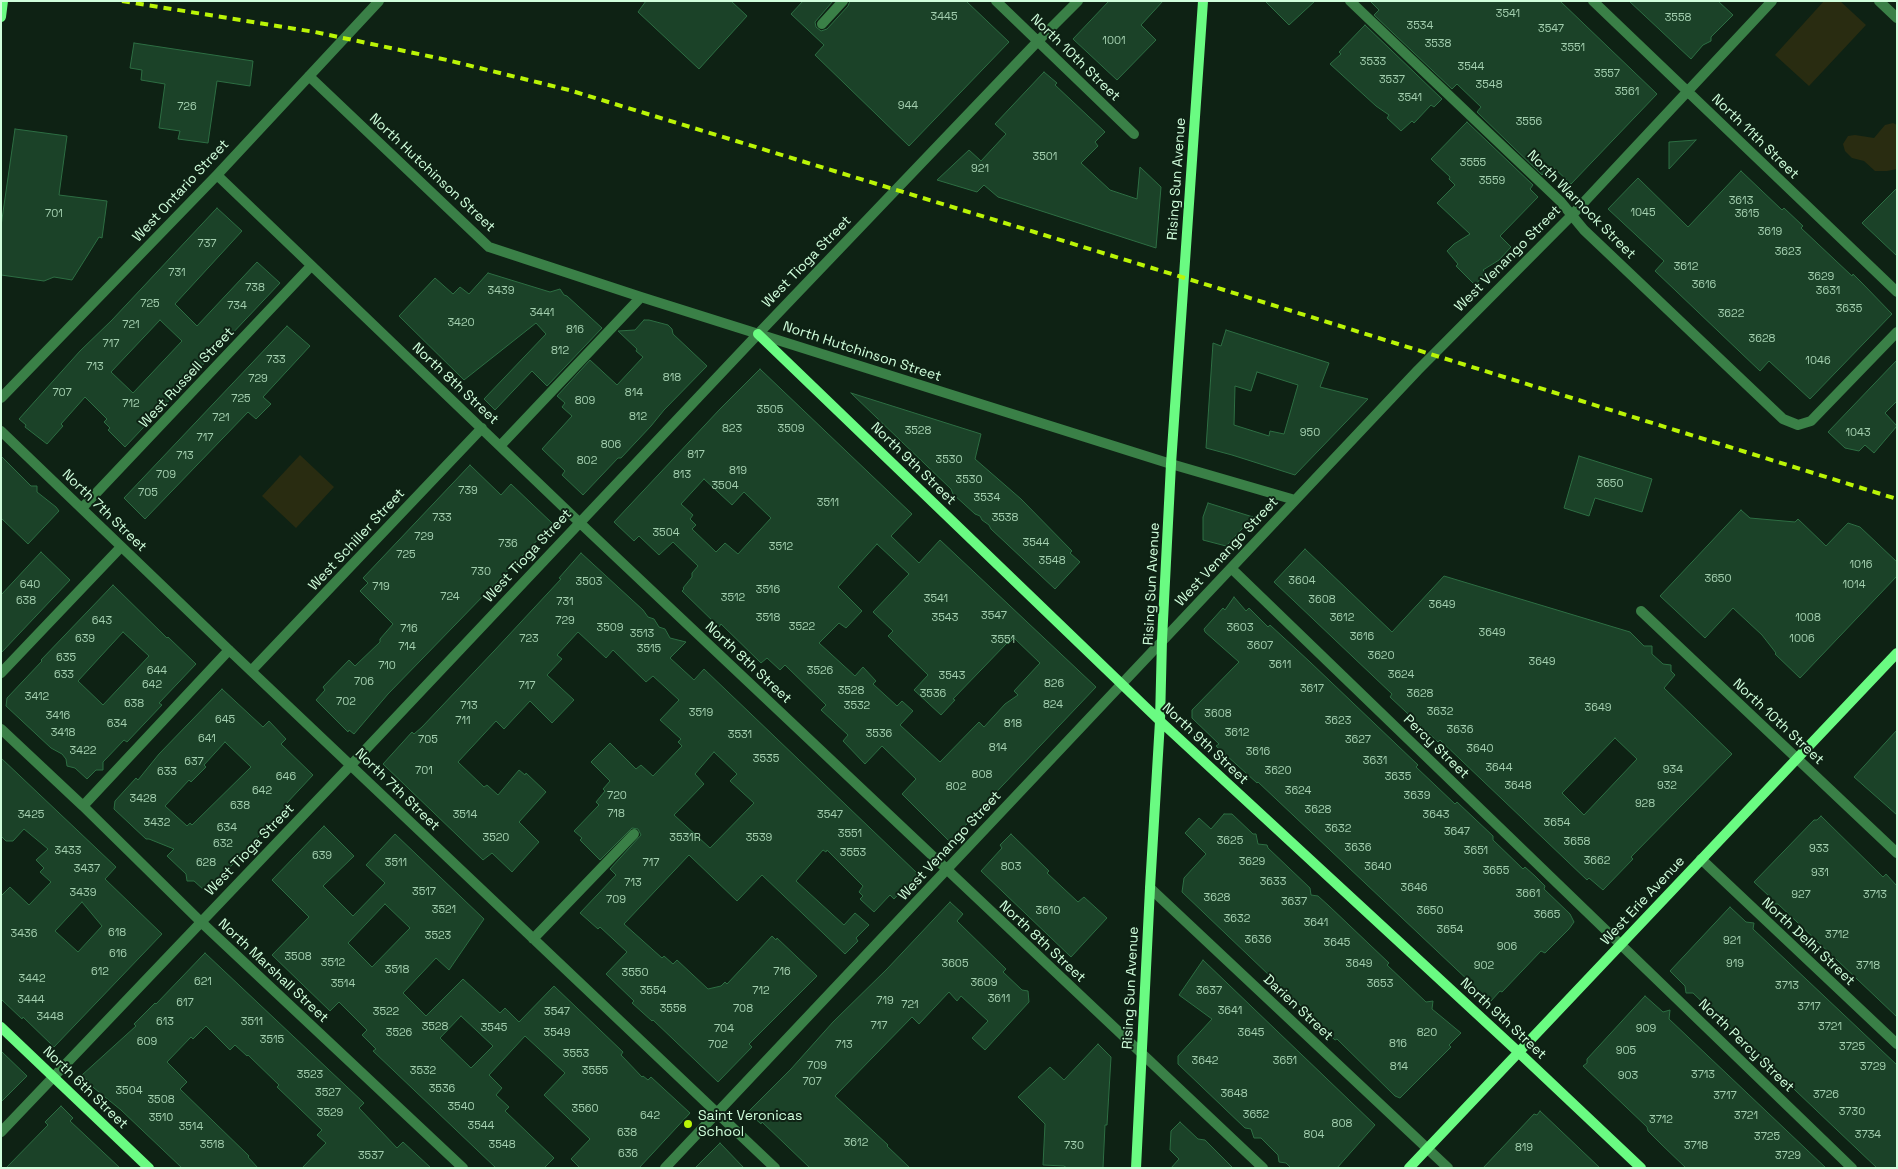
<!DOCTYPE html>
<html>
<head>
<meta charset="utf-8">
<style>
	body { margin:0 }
	#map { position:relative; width:1898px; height:1169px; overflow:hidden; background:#0e2214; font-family:"Space Grotesk",sans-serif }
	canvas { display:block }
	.frame { position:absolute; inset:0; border:2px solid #d0fedc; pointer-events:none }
</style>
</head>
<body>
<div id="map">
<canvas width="1898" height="1169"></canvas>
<div class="frame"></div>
</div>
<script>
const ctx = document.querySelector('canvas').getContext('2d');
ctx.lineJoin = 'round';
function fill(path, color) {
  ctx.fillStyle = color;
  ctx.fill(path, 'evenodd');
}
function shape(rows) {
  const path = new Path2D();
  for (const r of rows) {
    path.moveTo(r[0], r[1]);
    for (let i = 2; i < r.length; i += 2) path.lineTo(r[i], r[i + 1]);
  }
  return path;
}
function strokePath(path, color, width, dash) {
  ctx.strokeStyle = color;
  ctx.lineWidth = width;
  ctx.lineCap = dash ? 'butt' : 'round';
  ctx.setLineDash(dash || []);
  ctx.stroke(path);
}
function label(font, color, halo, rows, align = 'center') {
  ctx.font = font + ' "Space Grotesk",sans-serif';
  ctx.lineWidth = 4;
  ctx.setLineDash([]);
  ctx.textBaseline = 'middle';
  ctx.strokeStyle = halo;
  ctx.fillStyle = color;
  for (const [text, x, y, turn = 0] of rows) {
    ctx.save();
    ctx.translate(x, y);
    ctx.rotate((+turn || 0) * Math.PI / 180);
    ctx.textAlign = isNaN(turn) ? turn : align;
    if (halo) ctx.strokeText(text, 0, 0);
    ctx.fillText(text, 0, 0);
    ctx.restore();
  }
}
fill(shape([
	[1824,1,1840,1,1866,25,1809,86,1775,55],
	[1893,123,1897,125,1897,169,1887,171,1875,171,1864,161,1852,158,1845,151,1843,144,1848,136,1855,135,1874,138,1885,125],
	[300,455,334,487,296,528,262,496]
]), '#292c11');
const building = shape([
	[646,1,731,1,747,16,699,69,638,12,646,1],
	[803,1,833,1,815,22,816,27,821,31,827,29,848,6,850,1,966,1,1009,42,909,146,815,55,824,45,791,14,803,1],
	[1109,1,1163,1,1141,25,1156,40,1117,80,1073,39,1109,1],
	[1265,1,1315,1,1289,25,1265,1],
	[1370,1,1560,1,1657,94,1571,184,1551,165,1542,175,1477,112,1481,107,1457,84,1452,89,1374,15,1379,10,1370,1],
	[1629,1,1718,1,1733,15,1711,37,1711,41,1703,45,1691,59,1629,1],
	[1365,25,1442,99,1434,107,1431,105,1414,123,1412,121,1401,131,1387,118,1389,115,1376,106,1330,64,1341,54,1339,52,1365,25],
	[134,43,253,61,250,86,217,81,208,143,178,139,180,131,159,128,165,84,141,80,142,70,130,68,134,43],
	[1044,72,1057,83,1055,85,1105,132,1095,142,1098,146,1081,163,1110,190,1137,199,1140,167,1161,187,1156,248,998,197,984,185,977,192,937,180,969,150,981,161,1006,134,995,124,1044,72],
	[1467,122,1533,185,1530,189,1538,197,1500,236,1511,247,1499,260,1483,270,1486,273,1475,285,1456,266,1458,264,1447,251,1454,244,1470,234,1437,203,1455,185,1449,179,1450,177,1431,159,1467,122],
	[15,129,67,136,59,195,107,201,102,238,99,237,72,280,54,277,44,281,1,275,1,226,15,129],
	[1696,140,1669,169,1669,142,1696,140],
	[1741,171,1782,210,1784,208,1803,226,1801,228,1852,276,1853,274,1863,284,1892,314,1810,399,1769,361,1760,371,1655,271,1664,261,1608,209,1638,178,1688,227,1741,171],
	[1897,188,1897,256,1862,223,1897,188],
	[217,208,242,231,175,304,197,326,257,262,280,283,125,447,108,430,110,428,104,422,107,419,85,397,61,424,63,426,47,444,25,427,26,425,19,419,80,351,112,320,217,208],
	[160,320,182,341,133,393,111,372,160,320],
	[488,273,550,292,560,289,564,295,567,296,602,328,547,386,532,371,495,410,484,399,546,334,536,323,464,380,399,316,435,278,453,294,460,287,469,294,488,273],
	[644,320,649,320,668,325,672,329,673,334,707,366,664,410,651,426,621,458,618,458,583,495,562,475,565,471,542,449,572,416,562,407,565,403,557,396,590,360,617,385,643,357,636,351,637,349,618,331,635,330,644,320],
	[287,326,310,346,263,397,271,404,256,419,248,412,145,519,124,498,287,326],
	[1226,330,1329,363,1320,387,1368,399,1295,475,1232,455,1206,448,1213,343,1221,346,1226,330],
	[1257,372,1298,385,1284,434,1270,431,1269,436,1234,425,1235,386,1251,391,1257,372],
	[1897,360,1897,401,1885,413,1897,426,1874,453,1865,445,1859,451,1845,448,1828,432,1897,360],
	[760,369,912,514,891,536,919,563,940,540,1096,687,984,805,981,816,976,814,950,842,902,794,916,779,882,746,865,764,843,741,848,735,821,710,826,705,785,665,780,670,767,658,761,663,721,624,719,627,682,591,684,589,683,588,692,577,692,573,698,566,673,542,659,555,639,536,634,541,614,522,720,409,760,369],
	[704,479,732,505,744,492,771,518,738,554,725,543,716,552,692,529,696,525,690,519,693,515,681,504,704,479],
	[877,544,909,574,873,612,893,631,888,636,928,675,914,690,941,715,955,700,953,699,1007,643,1008,644,1014,638,1040,663,1014,691,1018,695,1005,704,984,727,979,722,940,762,900,725,913,711,902,701,897,706,873,684,876,681,863,667,855,676,819,643,839,623,846,628,862,611,838,587,877,544],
	[851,393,981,434,975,459,1021,499,1072,551,1070,553,1080,562,1055,589,991,529,989,525,982,520,980,516,975,514,953,494,951,489,851,393],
	[1,456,31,486,37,486,37,492,56,507,59,511,28,544,1,518,1,456],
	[1579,456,1652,479,1642,512,1595,498,1589,516,1564,508,1579,456],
	[470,465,501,495,511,484,553,524,388,694,354,734,349,730,348,732,316,700,325,690,323,687,349,660,355,666,380,642,380,639,393,624,360,591,368,583,363,578,470,465],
	[1208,503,1253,517,1226,546,1203,540,1203,517,1208,503],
	[1741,510,1750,518,1795,522,1798,519,1826,546,1848,523,1860,527,1897,562,1897,576,1800,678,1775,654,1776,653,1762,635,1733,608,1705,638,1660,596,1741,510],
	[1305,549,1392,632,1444,576,1630,632,1644,646,1652,646,1652,654,1663,664,1671,665,1671,671,1675,675,1664,688,1732,754,1631,857,1633,859,1603,890,1589,878,1587,880,1440,740,1438,742,1390,697,1392,694,1274,582,1305,549],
	[1615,738,1637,759,1584,815,1562,793,1615,738],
	[41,552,70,580,1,653,1,595,41,552],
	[581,553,643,610,648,617,654,619,659,627,665,629,670,638,686,642,670,658,694,680,704,669,918,874,894,899,890,895,874,912,860,899,863,896,859,892,863,886,827,850,826,852,823,850,796,881,844,925,855,913,869,925,856,938,858,941,845,954,762,875,737,901,689,855,624,924,662,958,664,956,673,964,677,960,708,989,721,986,725,982,727,984,772,936,776,940,777,938,817,976,749,1044,752,1047,718,1082,653,1020,652,1021,632,1003,634,1001,606,974,627,952,600,927,598,929,580,913,616,875,610,869,641,835,638,829,632,828,600,860,580,840,582,838,574,831,599,805,596,802,605,791,603,789,610,781,591,762,610,743,636,769,641,765,653,776,682,746,678,742,681,739,660,720,679,700,653,676,646,682,613,650,606,658,578,632,557,655,562,659,547,675,574,700,552,723,530,701,504,729,496,721,458,762,484,787,487,785,498,795,519,770,525,775,526,773,546,792,519,822,539,842,512,872,492,853,483,860,383,764,412,732,414,734,422,727,494,651,561,579,559,578,581,553],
	[714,752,737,774,730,781,754,803,710,848,674,815,704,784,695,774,714,752],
	[113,585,167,638,168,637,196,664,159,703,162,705,127,742,124,740,103,762,103,770,96,770,87,779,75,768,67,766,66,759,62,754,51,748,6,706,7,698,42,661,41,660,113,585],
	[123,632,149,656,103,705,78,681,123,632],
	[1234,597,1246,611,1249,608,1268,627,1270,625,1310,662,1418,765,1416,767,1455,804,1457,802,1493,836,1493,840,1523,869,1525,867,1535,876,1545,886,1544,889,1570,914,1574,922,1569,929,1545,953,1541,951,1502,992,1500,991,1490,1002,1480,993,1472,992,1472,984,1258,782,1257,783,1216,746,1219,744,1192,718,1192,710,1239,662,1205,632,1204,629,1223,608,1225,610,1234,597],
	[222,689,263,727,269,721,286,739,281,744,313,775,285,805,284,810,257,838,219,879,214,880,204,890,194,881,187,881,186,874,167,856,174,849,149,839,146,839,114,809,115,801,136,778,138,780,159,754,222,689],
	[225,742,251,767,192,825,190,823,187,826,165,806,189,780,191,782,206,767,204,765,225,742],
	[1897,730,1897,815,1854,777,1897,730],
	[1,758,116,867,105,879,162,934,54,1047,23,1017,22,1019,1,999,1,896,10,887,29,905,51,882,40,872,44,868,36,860,48,849,24,829,13,841,6,841,1,836,1,758],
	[82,902,102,926,78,952,55,931,82,902],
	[1224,814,1232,814,1253,834,1256,834,1258,844,1267,845,1268,848,1310,888,1311,895,1318,896,1329,906,1389,963,1387,965,1426,1002,1433,1001,1432,1009,1461,1033,1449,1045,1451,1047,1400,1098,1395,1096,1337,1039,1335,1040,1325,1031,1315,1019,1182,892,1184,878,1206,854,1185,833,1199,818,1211,829,1224,814],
	[1821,816,1883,877,1886,874,1897,886,1897,1017,1778,904,1770,904,1770,897,1754,882,1814,820,1817,820,1821,816],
	[324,826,354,856,323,886,353,916,385,883,366,865,395,834,484,919,449,970,436,958,403,993,426,1016,463,979,500,1013,505,1008,519,1022,554,986,623,1052,621,1055,642,1077,643,1076,648,1080,651,1077,690,1113,639,1168,580,1168,571,1159,590,1139,544,1095,565,1073,525,1036,489,1075,502,1088,496,1095,509,1107,505,1111,554,1158,544,1168,496,1168,373,1051,376,1049,362,1035,367,1030,339,1002,330,1011,272,955,309,917,272,880,324,826],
	[385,904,410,928,372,967,348,943,385,904],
	[461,1016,493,1046,471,1068,440,1038,461,1016],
	[1011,834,1049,871,1047,873,1078,902,1084,897,1107,918,1071,957,981,871,1002,848,1000,845,1011,834],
	[950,902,963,914,957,921,1006,969,1003,972,1022,990,1028,991,1029,1002,985,1050,972,1038,988,1021,961,996,957,1001,949,992,919,1024,912,1017,835,1096,888,1145,887,1146,910,1168,810,1168,762,1122,761,1124,748,1112,791,1069,833,1022,887,969,950,902],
	[1730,907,1746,922,1754,923,1753,929,1897,1065,1897,1168,1877,1168,1693,993,1686,993,1685,986,1670,971,1730,907],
	[205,953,364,1103,359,1108,397,1148,403,1142,431,1168,302,1168,326,1143,317,1135,322,1130,277,1087,279,1085,248,1055,247,1056,235,1045,230,1050,206,1026,193,1039,191,1037,167,1062,187,1082,180,1089,249,1156,248,1157,258,1168,182,1168,121,1110,94,1088,82,1075,136,1026,134,1024,155,1003,156,1004,205,953],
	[1203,960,1375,1125,1337,1168,1291,1168,1286,1163,1279,1162,1278,1155,1261,1138,1254,1138,1251,1129,1245,1128,1178,1064,1178,1056,1212,1019,1179,995,1203,960],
	[1645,996,1663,1012,1670,1010,1669,1019,1826,1168,1686,1168,1661,1144,1648,1131,1647,1127,1583,1066,1587,1063,1587,1059,1645,996],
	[1098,1044,1111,1057,1107,1125,1105,1125,1103,1168,1067,1168,1064,1166,1043,1165,1045,1124,1018,1097,1050,1067,1064,1080,1098,1044],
	[1,1051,27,1076,1,1102,1,1051],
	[61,1106,73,1118,70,1121,120,1168,6,1168,48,1125,45,1122,61,1106],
	[1540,1111,1600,1168,1483,1168,1534,1114,1537,1115,1540,1111],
	[1180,1122,1198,1139,1205,1140,1233,1168,1171,1168,1179,1159,1170,1150,1171,1131,1180,1122],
	[720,1143,744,1168,695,1168,720,1143]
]);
fill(building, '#1b4228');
strokePath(building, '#2d6e43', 1);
strokePath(shape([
	[996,1,1134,134],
	[1350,1,1560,201,1584,230,1783,419,1798,425,1811,421,1897,332],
	[1593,1,1897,292],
	[1879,1,1897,18],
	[822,24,843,1],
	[309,76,489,247,641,297,1171,464,1295,500],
	[217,175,579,522,1263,1168],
	[1,398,217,175,379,1],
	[1,431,229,650,775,1168],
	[500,446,641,297],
	[82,508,311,266],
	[1232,569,1852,1168],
	[1641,611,1897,853],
	[252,670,482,428],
	[1,673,121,547],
	[1,729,83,806,200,921,463,1168],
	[83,806,229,650],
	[1701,859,1897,1044],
	[1150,888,1448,1168],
	[533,939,634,834],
	[1,1132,351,765,758,334,1038,41,1078,1],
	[665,1168,1418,370,1571,216,1772,1]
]), '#3a8047', 10);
strokePath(shape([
	[1,17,3,1],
	[758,334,1160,721,1514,1048,1641,1168],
	[1,1027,149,1168],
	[1136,1168,1150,888,1160,721,1162,640,1171,464,1203,1],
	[1409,1168,1897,653]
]), '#6afb82', 10);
strokePath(shape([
	[122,1,315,32,447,60,569,90,1221,289,1897,499]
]), '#baf406', 4, [8, 6]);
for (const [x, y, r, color] of [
	[688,1124,5,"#baf406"]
]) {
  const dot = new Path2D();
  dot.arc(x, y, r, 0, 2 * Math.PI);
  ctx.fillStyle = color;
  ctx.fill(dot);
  strokePath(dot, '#0e2214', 2);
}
label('11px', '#a3cfaf', null, [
	["3541",1508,14],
	["3445",944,17],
	["3558",1678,18],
	["3534",1420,26],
	["3547",1551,29],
	["1001",1114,41],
	["3538",1438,44],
	["3551",1573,48],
	["3533",1373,62],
	["3544",1471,67],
	["3557",1607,74],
	["3537",1392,80],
	["3548",1489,85],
	["3561",1627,92],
	["3541",1410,98],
	["944",908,106],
	["726",187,107],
	["3556",1529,122],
	["3501",1045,157],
	["3555",1473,163],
	["921",980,169],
	["3559",1492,181],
	["3613",1741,201],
	["1045",1643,213],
	["701",54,214],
	["3615",1747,214],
	["3619",1770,232],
	["737",207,244],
	["3623",1788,252],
	["3612",1686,267],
	["731",177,273],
	["3629",1821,277],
	["3616",1704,285],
	["738",255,288],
	["3439",501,291],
	["3631",1828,291],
	["725",150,304],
	["734",237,306],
	["3635",1849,309],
	["3441",542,313],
	["3622",1731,314],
	["3420",461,323],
	["721",131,325],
	["816",575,330],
	["3628",1762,339],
	["717",111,344],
	["812",560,351],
	["733",276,360],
	["1046",1818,361],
	["713",95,367],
	["818",672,378],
	["729",258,379],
	["707",62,393],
	["814",634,393],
	["725",241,399],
	["809",585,401],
	["712",131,404],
	["3505",770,410],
	["812",638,417],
	["721",221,418],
	["823",732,429],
	["3509",791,429],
	["3528",918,431],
	["950",1310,433],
	["1043",1858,433],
	["717",205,438],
	["806",611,445],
	["817",696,455],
	["713",185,456],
	["3530",949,460],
	["802",587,461],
	["819",738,471],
	["709",166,475],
	["813",682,475],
	["3530",969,480],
	["3650",1610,484],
	["3504",725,486],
	["739",468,491],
	["705",148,493],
	["3534",987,498],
	["3511",828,503],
	["733",442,518],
	["3538",1005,518],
	["3504",666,533],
	["729",424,537],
	["3544",1036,543],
	["736",508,544],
	["3512",781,547],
	["725",406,555],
	["3548",1052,561],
	["1016",1861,565],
	["730",481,572],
	["3650",1718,579],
	["3604",1302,581],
	["3503",589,582],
	["640",30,585],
	["1014",1854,585],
	["719",381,587],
	["3516",768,590],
	["724",450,597],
	["3512",733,598],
	["3541",936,599],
	["3608",1322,600],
	["638",26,601],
	["731",565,602],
	["3649",1442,605],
	["3547",994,616],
	["3518",768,618],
	["3543",945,618],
	["3612",1342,618],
	["1008",1808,618],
	["643",102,621],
	["729",565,621],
	["3522",802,627],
	["3509",610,628],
	["3603",1240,628],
	["716",409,629],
	["3649",1492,633],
	["3513",642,634],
	["3616",1362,637],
	["639",85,639],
	["723",529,639],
	["1006",1802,639],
	["3551",1003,640],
	["3607",1260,646],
	["714",407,647],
	["3515",649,649],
	["3620",1381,656],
	["635",66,658],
	["3649",1542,662],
	["3611",1280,665],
	["710",387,666],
	["644",157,671],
	["3526",820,671],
	["633",64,675],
	["3624",1401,675],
	["3543",952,676],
	["706",364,682],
	["826",1054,684],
	["642",152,685],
	["717",527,686],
	["3617",1312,689],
	["3528",851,691],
	["3536",933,694],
	["3628",1420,694],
	["3412",37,697],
	["702",346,702],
	["638",134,704],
	["824",1053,705],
	["713",469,706],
	["3532",857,706],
	["3649",1598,708],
	["3632",1440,712],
	["3519",701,713],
	["3608",1218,714],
	["3416",58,716],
	["645",225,720],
	["711",463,721],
	["3623",1338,721],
	["634",117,724],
	["818",1013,724],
	["3636",1460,730],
	["3418",63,733],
	["3612",1237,733],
	["3536",879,734],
	["3531",740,735],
	["641",207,739],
	["705",428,740],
	["3627",1358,740],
	["814",998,748],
	["3640",1480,749],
	["3422",83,751],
	["3616",1258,752],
	["3535",766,759],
	["3631",1375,761],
	["637",194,762],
	["3644",1499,768],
	["934",1673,770],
	["701",424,771],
	["3620",1278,771],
	["633",167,772],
	["808",982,775],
	["646",286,777],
	["3635",1398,777],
	["3648",1518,786],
	["932",1667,786],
	["802",956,787],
	["642",262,791],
	["3624",1298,791],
	["720",617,796],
	["3639",1417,796],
	["3428",143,799],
	["928",1645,804],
	["638",240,806],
	["3628",1318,810],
	["718",616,814],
	["3425",31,815],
	["3514",465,815],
	["3547",830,815],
	["3643",1436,815],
	["3432",157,823],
	["3654",1557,823],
	["634",227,828],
	["3632",1338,829],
	["3647",1457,832],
	["3551",850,834],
	["3520",496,838],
	["3531R",685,838],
	["3539",759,838],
	["3625",1230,841],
	["3658",1577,842],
	["632",223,844],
	["3636",1358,848],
	["933",1819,849],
	["3433",68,851],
	["3651",1476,851],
	["3553",853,853],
	["639",322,856],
	["3662",1597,861],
	["3629",1252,862],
	["628",206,863],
	["3511",396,863],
	["717",651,863],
	["803",1011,867],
	["3640",1378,867],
	["3437",87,869],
	["3655",1496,871],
	["931",1820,873],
	["3633",1273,882],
	["713",633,883],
	["3646",1414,888],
	["3517",424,892],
	["3439",83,893],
	["3661",1528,894],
	["927",1801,895],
	["3713",1875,895],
	["3628",1217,898],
	["709",616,900],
	["3637",1294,902],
	["3521",444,910],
	["3610",1048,911],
	["3650",1430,911],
	["3665",1547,915],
	["3632",1237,919],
	["3641",1316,923],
	["3654",1450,930],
	["618",117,933],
	["3436",24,934],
	["3712",1837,935],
	["3523",438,936],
	["3636",1258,940],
	["921",1732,941],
	["3645",1337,943],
	["906",1507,947],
	["616",118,954],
	["3508",298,957],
	["3512",333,963],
	["3605",955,964],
	["3649",1359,964],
	["919",1735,964],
	["902",1484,966],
	["3718",1868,966],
	["3518",397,970],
	["612",100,972],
	["716",782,972],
	["3550",635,973],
	["3442",32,979],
	["621",203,982],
	["3609",984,983],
	["3514",343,984],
	["3653",1380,984],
	["3713",1787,986],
	["3554",653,991],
	["712",761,991],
	["3637",1209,991],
	["3611",999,999],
	["3444",31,1000],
	["719",885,1001],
	["617",185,1003],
	["721",910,1005],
	["3717",1809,1007],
	["3558",673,1009],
	["708",743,1009],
	["3641",1230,1011],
	["3522",386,1012],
	["3547",557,1012],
	["3448",50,1017],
	["613",165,1022],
	["3511",252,1022],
	["717",879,1026],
	["3528",435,1027],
	["3721",1830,1027],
	["3545",494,1028],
	["704",724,1029],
	["909",1646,1029],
	["3526",399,1033],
	["3549",557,1033],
	["3645",1251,1033],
	["820",1427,1033],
	["3515",272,1040],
	["609",147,1042],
	["816",1398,1044],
	["702",718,1045],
	["713",844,1045],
	["3725",1852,1047],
	["905",1626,1051],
	["3553",576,1054],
	["3642",1205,1061],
	["3651",1285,1061],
	["709",817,1066],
	["814",1399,1067],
	["3729",1873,1067],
	["3532",423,1071],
	["3555",595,1071],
	["3523",310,1075],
	["3713",1703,1075],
	["903",1628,1076],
	["707",812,1082],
	["3536",442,1089],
	["3504",129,1091],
	["3527",328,1093],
	["3648",1234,1094],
	["3726",1826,1095],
	["3717",1725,1096],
	["3508",161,1100],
	["3540",461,1107],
	["3560",585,1109],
	["3730",1852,1112],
	["3529",330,1113],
	["3652",1256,1115],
	["642",650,1116],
	["3721",1746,1116],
	["3510",161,1118],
	["3712",1661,1120],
	["808",1342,1124],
	["3544",481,1126],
	["3514",191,1127],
	["638",627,1133],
	["804",1314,1135],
	["3734",1868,1135],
	["3725",1767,1137],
	["3612",856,1143],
	["3518",212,1145],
	["3548",502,1145],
	["730",1074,1146],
	["3718",1696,1146],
	["819",1524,1148],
	["636",628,1154],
	["3537",371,1156],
	["3729",1788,1156]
]);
label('14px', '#d0fedc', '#0e2214', [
	["North 10th Street",1075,58,44],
	["North 11th Street",1755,137,44],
	["North Hutchinson Street",432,173,43],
	["Rising Sun Avenue",1177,179,-86],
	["West Ontario Street",181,191,-47],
	["North Warnock Street",1581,205,45],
	["West Venango Street",1508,259,-45],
	["West Tioga Street",807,262,-46],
	["North Hutchinson Street",862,352,18],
	["West Russell Street",187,378,-47],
	["North 8th Street",455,384,43],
	["North 9th Street",913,464,44],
	["North 7th Street",104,511,44],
	["West Schiller Street",357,540,-47],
	["West Venango Street",1227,552,-47],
	["West Tioga Street",528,556,-47],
	["Rising Sun Avenue",1152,584,-87],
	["North 8th Street",748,663,43],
	["North 10th Street",1778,722,43],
	["North 9th Street",1205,744,43],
	["Percy Street",1436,747,44],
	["North 7th Street",397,790,44],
	["West Venango Street",950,846,-47],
	["West Tioga Street",250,850,-46],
	["West Erie Avenue",1643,901,-47],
	["North 8th Street",1042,942,43],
	["North Delhi Street",1808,942,43],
	["North Marshall Street",273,971,43],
	["Rising Sun Avenue",1131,988,-87],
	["Darien Street",1298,1008,43],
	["North 9th Street",1503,1019,43],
	["North Percy Street",1746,1046,44],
	["North 6th Street",85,1088,44]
]);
label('14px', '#d0fedc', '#0e2214', [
	["Saint Veronicas",698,1116],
	["School",698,1132]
], 'left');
</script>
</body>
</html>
